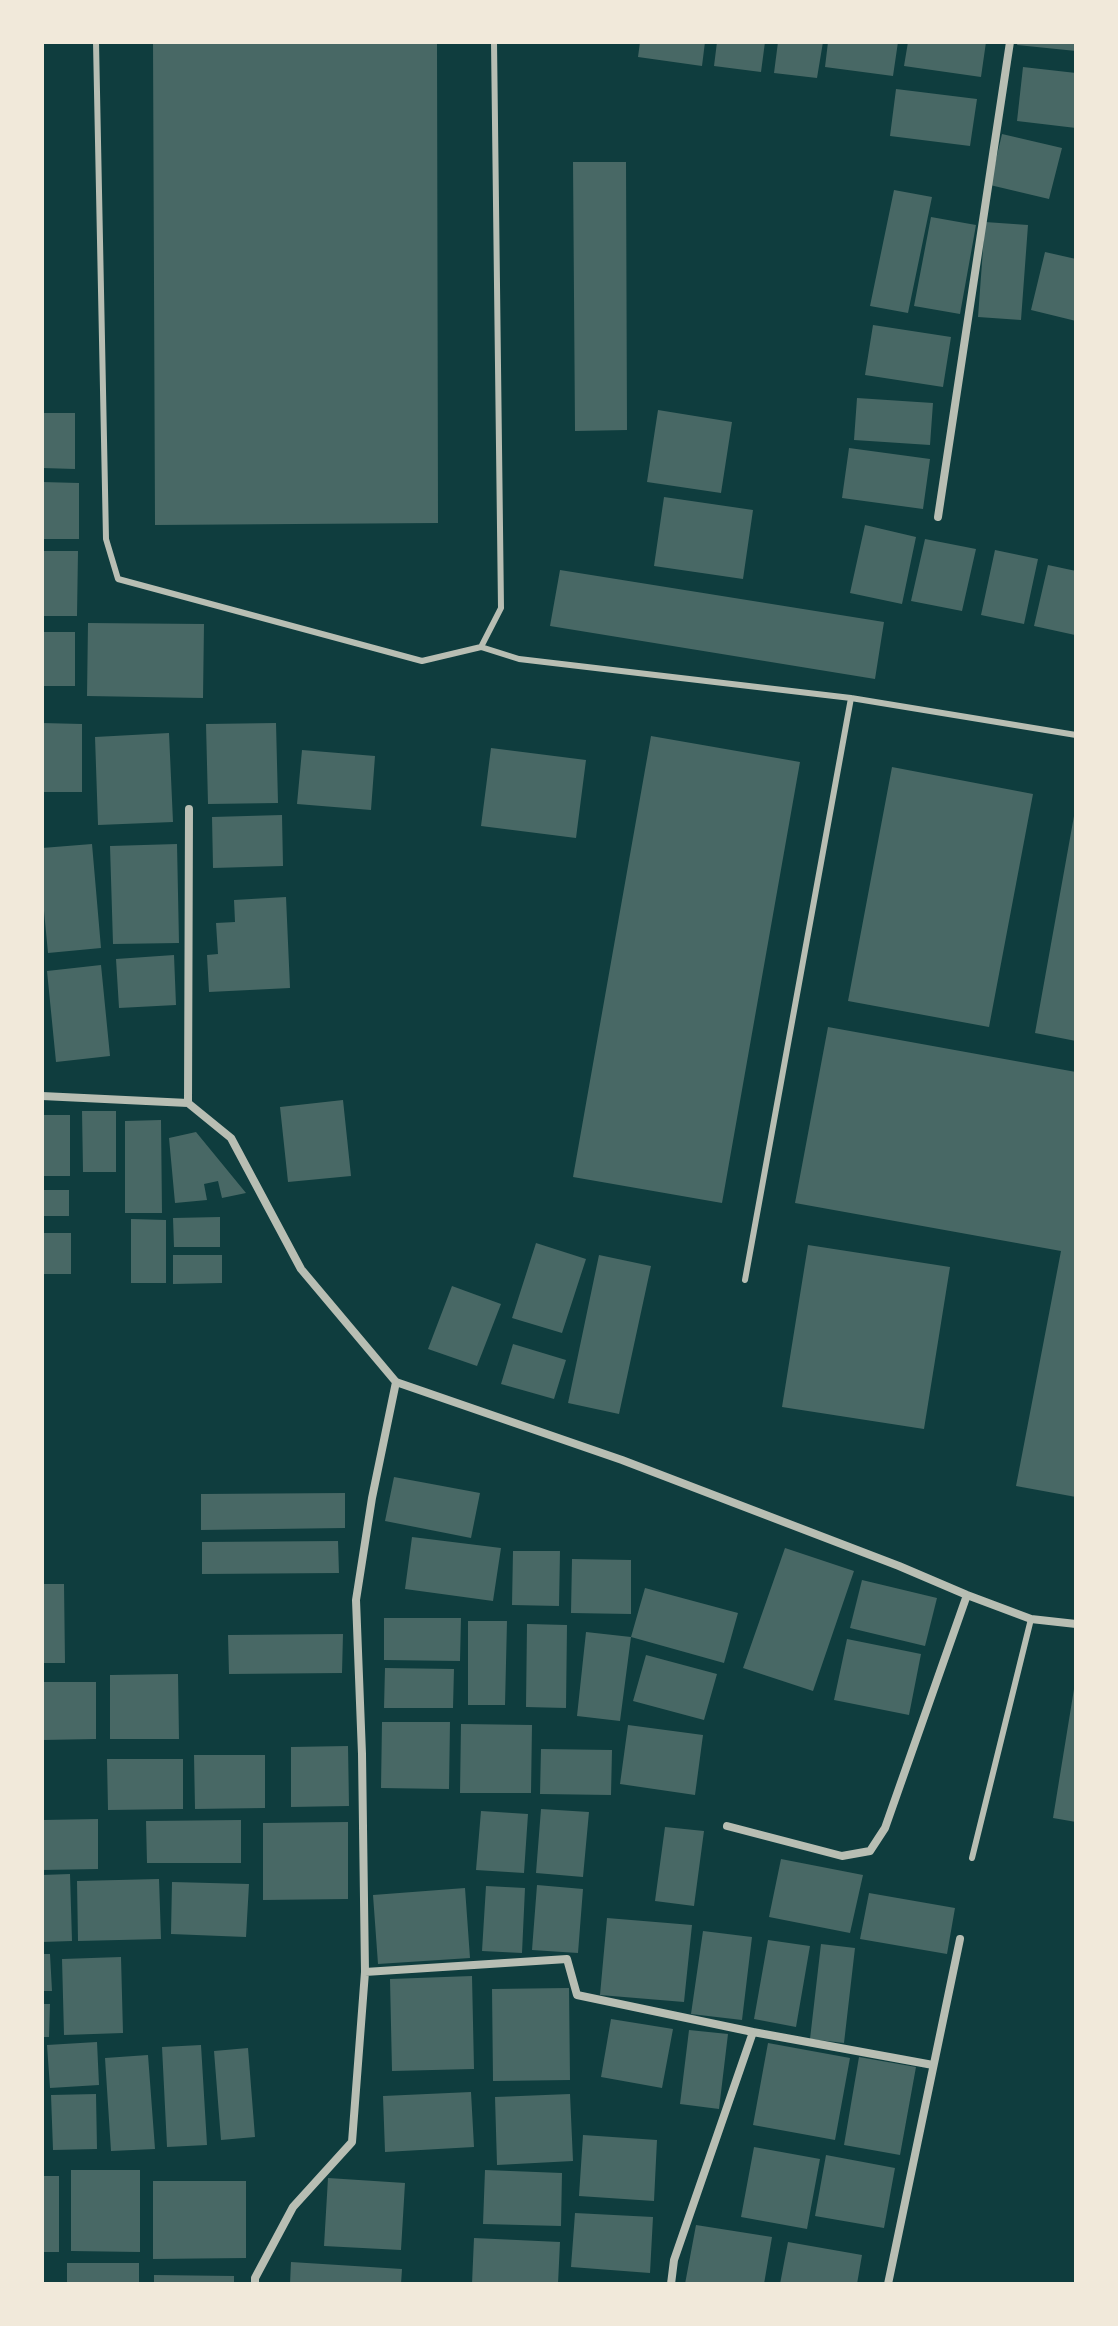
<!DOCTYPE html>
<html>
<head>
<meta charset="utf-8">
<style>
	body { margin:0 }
	#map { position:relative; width:1118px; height:2326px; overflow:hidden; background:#0f3d3e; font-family:Overpass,sans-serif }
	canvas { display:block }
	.frame { position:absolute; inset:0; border:44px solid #f1e9da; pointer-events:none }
</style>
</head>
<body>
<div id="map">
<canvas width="1118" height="2326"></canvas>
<div class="frame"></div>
</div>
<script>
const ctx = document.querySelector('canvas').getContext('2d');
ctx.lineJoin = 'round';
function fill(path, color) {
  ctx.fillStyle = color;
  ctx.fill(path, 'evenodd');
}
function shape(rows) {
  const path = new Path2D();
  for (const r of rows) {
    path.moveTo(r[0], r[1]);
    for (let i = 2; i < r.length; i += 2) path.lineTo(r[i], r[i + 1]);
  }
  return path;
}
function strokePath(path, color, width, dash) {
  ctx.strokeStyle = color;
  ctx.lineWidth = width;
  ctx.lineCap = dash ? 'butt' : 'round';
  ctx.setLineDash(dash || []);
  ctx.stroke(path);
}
fill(shape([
	[153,42,437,42,438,523,155,525],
	[640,42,705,42,702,66,638,57],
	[717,42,765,42,761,72,714,66],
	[778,42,823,42,817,78,774,73],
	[828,42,898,42,893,76,825,67],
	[908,42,986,42,981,77,904,66],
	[1018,42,1076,42,1076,51,1017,45],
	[1023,67,1076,73,1076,128,1017,121],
	[896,89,977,99,970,146,890,136],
	[1002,134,1062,148,1049,199,990,185],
	[573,162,626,162,627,430,575,431],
	[894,190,932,197,908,313,870,306],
	[931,217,976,225,960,314,914,306],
	[985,222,1028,225,1021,320,978,317],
	[1045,252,1076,259,1076,321,1031,310],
	[873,325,951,337,943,387,865,375],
	[857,398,933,403,930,445,854,440],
	[658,410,732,422,721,493,647,482],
	[42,413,75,413,75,469,42,468],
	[849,448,930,459,923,509,842,498],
	[42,482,79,483,79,539,42,539],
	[664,497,753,510,743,579,654,566],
	[865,525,916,537,902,604,850,593],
	[925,539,976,549,962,611,911,601],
	[995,550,1038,559,1024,624,981,615],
	[42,551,78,551,77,616,42,616],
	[1048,565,1076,571,1075,635,1034,626],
	[560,570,884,622,875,679,550,626],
	[88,623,204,624,203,698,87,696],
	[42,632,75,632,75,686,42,686],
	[42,723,82,724,82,792,42,792],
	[276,723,278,803,208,804,206,724],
	[169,733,173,822,98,825,95,737],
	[651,736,800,762,722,1203,573,1177],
	[491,748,586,760,576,838,481,826],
	[302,750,375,756,371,810,297,804],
	[892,767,1033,794,989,1027,848,1001],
	[282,815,283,866,213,868,212,817],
	[1074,816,1076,816,1076,1041,1035,1033],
	[92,844,101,948,48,953,42,890,42,848],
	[177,844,179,943,113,944,110,846],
	[286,897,290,988,209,992,207,955,218,954,216,923,235,922,234,900],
	[174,955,176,1005,119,1008,116,959],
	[101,965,110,1056,56,1062,47,971],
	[828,1027,1076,1072,1076,1497,1016,1486,1061,1251,795,1203],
	[343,1100,351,1176,288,1182,280,1107],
	[82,1111,116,1111,116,1172,83,1172],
	[42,1115,70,1115,70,1176,42,1176],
	[161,1120,162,1213,125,1213,125,1121],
	[196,1132,246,1193,222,1198,218,1181,204,1184,207,1200,175,1203,169,1138],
	[42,1190,69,1190,69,1216,42,1216],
	[220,1217,220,1247,174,1247,173,1218],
	[131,1219,166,1220,166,1283,131,1283],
	[42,1233,71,1233,71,1274,42,1274],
	[536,1243,586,1259,562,1333,512,1318],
	[808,1245,950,1267,924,1429,782,1407],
	[173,1255,222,1255,222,1283,173,1284],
	[599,1255,651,1266,619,1414,568,1403],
	[452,1286,501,1304,477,1366,428,1349],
	[513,1344,566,1360,554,1399,501,1384],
	[394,1477,480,1493,471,1538,385,1521],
	[345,1493,345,1528,201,1530,201,1494],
	[412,1537,501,1548,493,1601,405,1589],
	[338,1541,339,1573,202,1574,202,1542],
	[785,1548,854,1571,813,1691,743,1668],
	[513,1551,560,1551,559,1606,512,1605],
	[572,1559,631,1560,631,1614,571,1613],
	[862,1580,937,1598,925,1646,850,1628],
	[42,1584,64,1584,65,1663,42,1663],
	[645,1588,738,1613,724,1663,631,1637],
	[384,1618,461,1618,460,1661,384,1660],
	[468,1621,507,1621,505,1705,468,1705],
	[527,1624,567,1625,566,1708,526,1707],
	[586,1632,631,1637,620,1721,577,1716],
	[343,1634,342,1673,229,1674,228,1635],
	[847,1639,921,1654,909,1715,834,1700],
	[646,1655,717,1674,704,1720,633,1701],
	[385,1668,454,1669,453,1708,384,1708],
	[178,1674,179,1739,110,1739,110,1675],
	[42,1682,96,1682,96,1739,42,1740],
	[1074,1689,1076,1690,1076,1822,1053,1818],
	[382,1722,450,1722,449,1789,381,1788],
	[461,1724,532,1725,531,1793,460,1793],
	[628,1725,703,1735,695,1795,620,1784],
	[348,1746,349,1806,291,1807,291,1747],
	[541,1749,612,1750,611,1795,540,1794],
	[194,1755,265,1755,265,1808,195,1809],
	[107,1759,183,1759,183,1809,108,1810],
	[541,1809,589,1812,583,1877,536,1873],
	[481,1811,528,1814,524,1873,476,1870],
	[98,1819,98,1869,42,1870,42,1820],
	[241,1820,241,1863,147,1863,146,1821],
	[348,1822,348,1899,263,1900,263,1823],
	[665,1827,704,1831,694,1906,655,1901],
	[781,1859,863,1875,850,1933,769,1917],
	[70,1874,72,1941,42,1942,42,1875],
	[159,1879,161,1939,78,1941,77,1881],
	[172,1882,249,1884,246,1937,171,1934],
	[537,1885,583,1889,578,1953,532,1950],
	[486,1886,525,1888,522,1953,482,1951],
	[465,1888,470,1958,378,1964,373,1895],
	[869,1893,955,1908,947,1954,860,1939],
	[607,1918,692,1925,684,2002,600,1995],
	[703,1931,752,1937,742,2020,691,2014],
	[768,1940,810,1946,796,2027,754,2019],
	[821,1944,855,1948,844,2043,810,2039],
	[42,1954,50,1954,52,1991,42,1991],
	[121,1957,123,2033,64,2035,62,1959],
	[472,1976,474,2069,392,2071,390,1979],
	[569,1988,570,2080,493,2081,492,1989],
	[42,2004,50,2004,49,2037,42,2037],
	[611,2019,673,2029,662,2088,601,2077],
	[689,2030,728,2034,719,2109,680,2104],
	[97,2042,99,2085,50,2088,47,2045],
	[768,2043,850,2058,835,2140,753,2125],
	[201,2045,207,2145,167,2147,162,2047],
	[248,2048,255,2137,221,2140,214,2051],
	[148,2055,155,2149,111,2151,105,2058],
	[859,2057,916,2067,900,2155,844,2145],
	[471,2092,474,2147,385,2152,383,2096],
	[96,2094,97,2149,53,2150,51,2095],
	[570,2094,573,2161,497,2165,495,2097],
	[583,2135,657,2140,654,2201,579,2196],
	[754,2147,820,2159,807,2229,741,2217],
	[826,2155,895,2168,884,2228,815,2216],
	[71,2170,140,2170,140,2252,71,2251],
	[485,2170,562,2173,561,2226,483,2224],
	[42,2176,59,2176,59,2252,42,2252],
	[328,2178,405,2183,401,2250,324,2246],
	[153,2181,246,2181,246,2258,153,2259],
	[575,2213,653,2217,650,2273,571,2267],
	[696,2225,772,2237,764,2284,685,2284],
	[474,2238,560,2242,558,2284,472,2284],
	[788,2242,862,2255,857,2284,780,2284],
	[291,2262,402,2269,401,2284,290,2284],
	[67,2263,139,2263,139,2284,67,2284],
	[154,2275,234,2276,234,2284,154,2284]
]), '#486865');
strokePath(shape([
	[96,42,106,539,118,579,422,661,481,647,519,659,851,698,1076,735],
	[481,647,501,608,494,42],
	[745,1280,851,698],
	[972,1858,1031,1619]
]), '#b8beb3', 6);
strokePath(shape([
	[938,517,1010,42],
	[42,1096,188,1103,231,1138,301,1269,396,1382,622,1460,899,1566,967,1595,1031,1619,1076,1624],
	[188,1103,189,809],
	[727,1826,842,1856,870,1851,885,1828,967,1595],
	[365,1972,567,1959,577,1995,753,2032],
	[255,2284,255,2278,293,2207,352,2142,365,1972,362,1754,356,1600,372,1498,396,1382],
	[671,2284,674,2260,753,2032,933,2065],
	[888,2284,960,1939]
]), '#b8beb3', 8);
</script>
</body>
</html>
